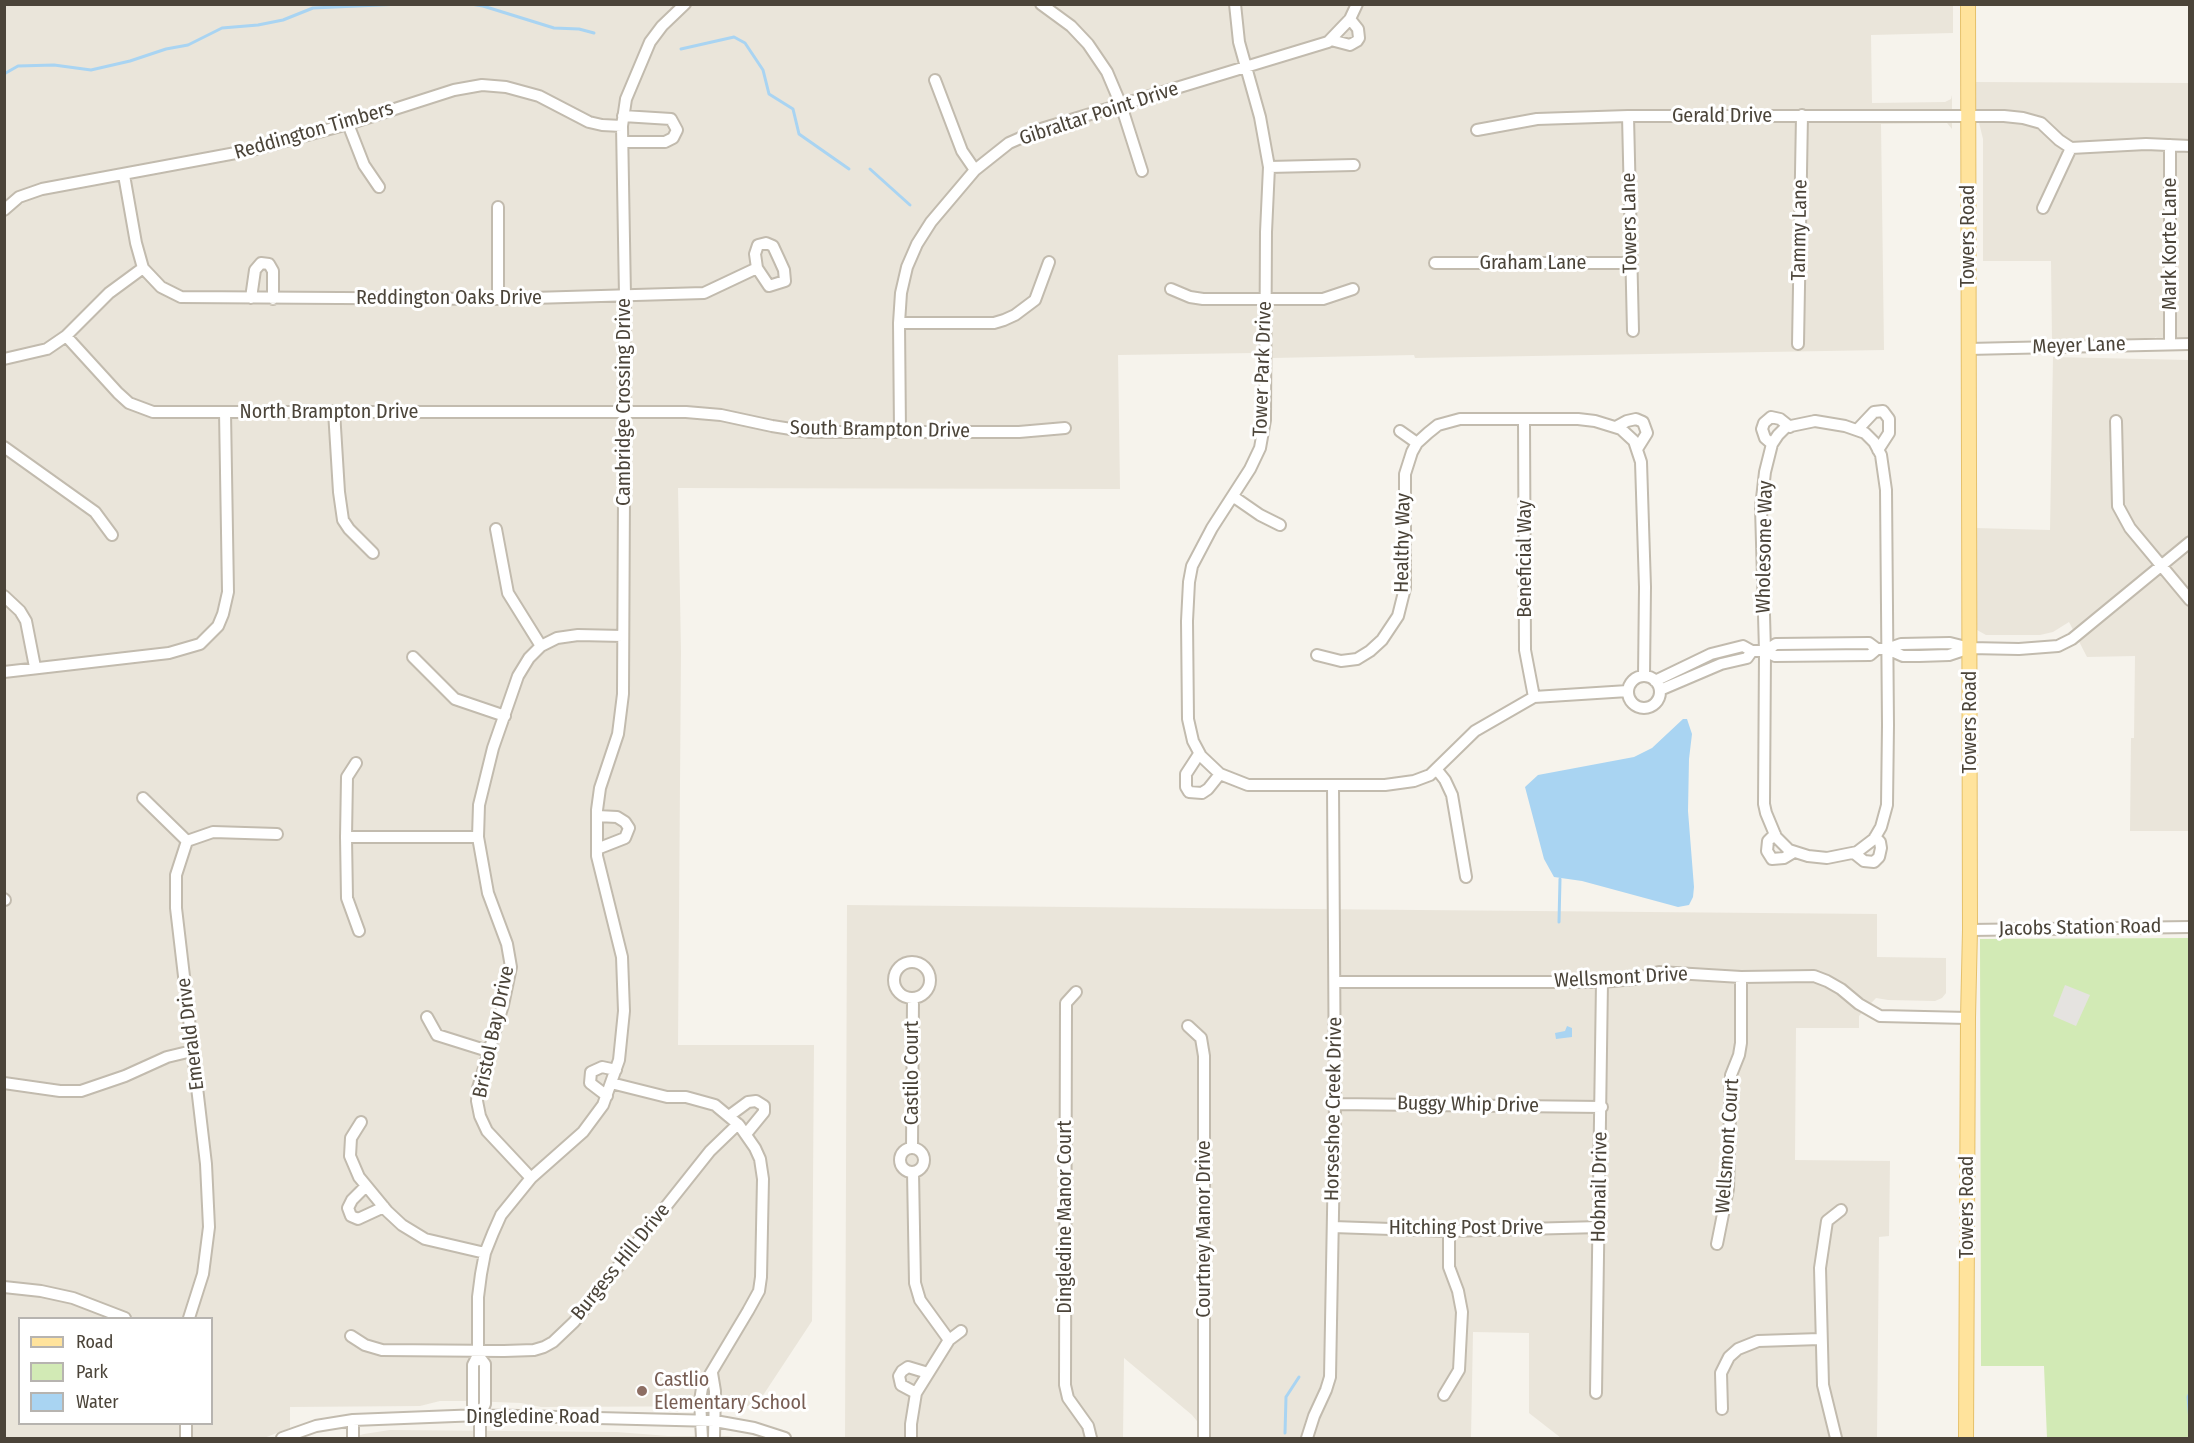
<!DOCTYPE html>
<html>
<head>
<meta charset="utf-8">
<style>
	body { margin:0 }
	#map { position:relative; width:2194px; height:1443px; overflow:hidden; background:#f6f3ec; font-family:"Fira Sans Condensed",sans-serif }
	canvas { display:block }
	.frame { position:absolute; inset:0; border:6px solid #4b4439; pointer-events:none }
	.legend { position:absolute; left:18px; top:1317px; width:195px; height:108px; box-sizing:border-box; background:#fff; border:2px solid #b7b4b0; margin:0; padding:8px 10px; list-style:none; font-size:18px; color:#4b4439 }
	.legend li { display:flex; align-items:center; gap:12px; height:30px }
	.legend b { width:30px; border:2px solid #b7b4b0 }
</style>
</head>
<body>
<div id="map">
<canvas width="2194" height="1443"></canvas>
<div class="frame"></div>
<ul class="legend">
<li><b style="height:8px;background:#ffe39c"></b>Road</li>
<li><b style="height:16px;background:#d2eab5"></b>Park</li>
<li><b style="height:16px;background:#a9d4f2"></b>Water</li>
</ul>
</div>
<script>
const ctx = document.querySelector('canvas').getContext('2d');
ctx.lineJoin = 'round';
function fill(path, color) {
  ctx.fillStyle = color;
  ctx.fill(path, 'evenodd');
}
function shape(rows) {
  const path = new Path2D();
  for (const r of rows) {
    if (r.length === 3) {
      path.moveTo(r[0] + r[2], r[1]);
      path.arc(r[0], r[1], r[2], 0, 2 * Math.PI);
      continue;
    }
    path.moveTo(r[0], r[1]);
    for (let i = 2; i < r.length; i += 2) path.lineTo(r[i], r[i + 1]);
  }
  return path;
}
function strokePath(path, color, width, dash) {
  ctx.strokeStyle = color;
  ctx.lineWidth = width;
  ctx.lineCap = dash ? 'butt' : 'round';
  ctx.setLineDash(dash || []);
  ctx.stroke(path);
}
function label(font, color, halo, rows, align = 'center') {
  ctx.font = font + ' "Fira Sans Condensed",sans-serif';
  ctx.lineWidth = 6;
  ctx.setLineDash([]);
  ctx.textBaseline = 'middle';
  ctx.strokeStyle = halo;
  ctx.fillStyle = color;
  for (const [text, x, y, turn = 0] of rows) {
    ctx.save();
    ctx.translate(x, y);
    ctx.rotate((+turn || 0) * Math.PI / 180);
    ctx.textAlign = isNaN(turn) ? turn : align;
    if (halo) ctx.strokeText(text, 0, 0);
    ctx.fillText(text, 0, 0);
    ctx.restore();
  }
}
fill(shape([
	[5,5,1953,5,1953,33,1871,35,1872,103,1945,102,1951,99,1952,95,1952,129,1947,123,1881,124,1884,350,1415,358,1414,355,1273,358,1254,353,1118,355,1120,489,678,488,681,652,678,1045,814,1045,812,1321,756,1406,541,1407,521,1403,469,1401,440,1401,420,1406,290,1407,290,1428,264,1438,5,1438],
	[20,1318,212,1318,212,1424,20,1424],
	[1972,82,2189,83,2189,338,2153,340,2158,336,2151,340,2052,340,2051,261,1983,261,1983,139,1973,98],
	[2053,357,2189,360,2189,831,2130,831,2131,738,2134,738,2135,656,2087,657,2069,622,2053,632,2040,635,1986,635,1977,630,1975,528,2050,530],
	[847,905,1877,914,1877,957,1946,958,1946,993,1942,998,1935,1001,1888,1000,1876,998,1859,1016,1859,1028,1796,1028,1795,1160,1890,1161,1889,1236,1879,1237,1877,1438,1561,1438,1529,1413,1529,1333,1473,1332,1471,1438,1211,1438,1192,1415,1124,1358,1123,1438,845,1438],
	[390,1430,617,1432,668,1436,728,1436,739,1438,349,1438,364,1434]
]), '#eae5da');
fill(shape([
	[2189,938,2189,1438,2047,1438,2044,1366,1981,1366,1980,939]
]), '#d2eab5');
fill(shape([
	[2065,985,2090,995,2076,1026,2053,1016]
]), '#e5e3e0');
fill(shape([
	[1683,719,1687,719,1692,734,1689,759,1688,811,1694,887,1693,897,1689,905,1678,907,1582,881,1554,877,1544,859,1525,787,1538,775,1634,757,1652,748],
	[1567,1026,1572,1028,1572,1037,1556,1039,1555,1033,1565,1031]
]), '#a9d4f2');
strokePath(shape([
	[471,4,483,6,554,28,579,29,594,33],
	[681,49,734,37,745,43,763,70,769,94,793,109,799,134,849,169],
	[4,74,18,66,54,65,91,70,130,61,166,49,188,45,222,28,258,25,283,20,313,8,402,4],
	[870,169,910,205],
	[1559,922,1560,879],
	[2190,1393,2188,1397,2190,1421],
	[1285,1433,1286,1397,1299,1377],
	[2189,1438,2190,1437]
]), '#a9d4f2', 3);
const minor = shape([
	[1041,4,1071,26,1088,44,1107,72,1121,105,1142,171],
	[1235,4,1239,42,1260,117,1269,167,1266,232,1265,420,1260,448,1250,469,1212,528,1192,566,1189,582,1187,621,1188,719,1193,741,1201,756,1220,774,1248,785,1385,785,1414,781,1430,775,1475,731,1534,697,1628,691],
	[1331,40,1350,45,1357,41,1359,38,1358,29,1350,19],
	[935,80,962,151,975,170],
	[623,116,671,119,677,130,673,138,665,142,623,142],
	[1628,116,1633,331],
	[348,124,364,165,379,187],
	[1477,130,1537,119,1628,116,2004,116,2023,118,2041,123,2059,140,2071,148,2146,144,2190,146],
	[2170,145,2170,344],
	[1269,167,1354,165],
	[124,175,136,243,143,268,161,287,181,297,498,299,704,293,757,268,755,254,758,245,766,243,773,246,779,259,784,270,785,281,769,286,757,268],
	[498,207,498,299],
	[2043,208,2071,148],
	[4,210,19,197,42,189,252,150,348,124,454,90,482,85,506,87,539,96,589,122,602,125,622,126],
	[1435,263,1631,263],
	[1171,289,1190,297,1203,299,1323,299,1353,289],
	[251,298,255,270,261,263,269,264,273,271,273,299],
	[899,323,994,323,1004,320,1015,315,1035,300,1049,262],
	[66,336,118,393,129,403,153,412,686,412,721,415,772,426,810,432,1019,432,1065,428],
	[1798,344,1802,115],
	[1968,349,2190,344],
	[4,359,47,349,66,336,109,293,143,268],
	[334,411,339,492,343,520,349,529,373,553],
	[1524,420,1525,650,1534,697],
	[1815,421,1845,426,1865,433,1874,442,1881,455,1886,490,1888,725,1887,805,1881,827,1874,839,1857,852,1827,858,1808,856,1789,850,1776,837,1766,813,1764,804,1765,651,1761,507,1765,472,1772,444,1778,435,1786,427,1815,421],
	[2116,421,2118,506,2130,528,2190,600],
	[1616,427,1627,421,1636,419,1643,422,1647,433,1637,449],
	[1857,430,1874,412,1883,411,1889,419,1889,433,1878,450],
	[1400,431,1417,443],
	[900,432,899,323,901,293,907,267,917,244,931,222,975,170,1009,143,1041,129,1328,42,1350,19,1357,4],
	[1772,444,1765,438,1762,429,1764,423,1771,417,1780,419,1790,427],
	[4,447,95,512,112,535],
	[1234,497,1260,515,1280,525],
	[496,529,508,593,541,646],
	[4,596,20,611,26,621,35,667],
	[1887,649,1901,644,1950,643,1970,648,2019,649,2058,646,2072,639,2190,542],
	[1765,651,1776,644,1869,643,1877,649],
	[1317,655,1341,661,1357,659,1370,651,1382,640,1398,616,1405,588,1405,474,1412,452,1417,443,1428,433,1438,425,1460,419,1578,419,1595,421,1621,429,1634,441,1641,462,1645,587,1644,676],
	[413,657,455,699,505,716],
	[4,672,169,653,200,644,218,626,223,614,228,592,225,412],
	[1644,692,16],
	[1655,681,1711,654,1743,646,1752,651],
	[1660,690,1721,664,1747,658,1752,651,1765,651,1775,656,1870,655,1877,649,1887,649,1903,656,1919,656,1949,655,1970,648],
	[1199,754,1186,774,1186,787,1189,792,1202,793,1208,789,1220,774],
	[356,763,347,777,346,837,347,898,359,931],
	[1437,770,1445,780,1452,795,1466,877],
	[143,798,187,841],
	[1775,834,1768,841,1767,851,1772,859,1784,858,1794,852],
	[346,837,478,837],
	[187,841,176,875,176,908,206,1164,209,1227,203,1274,189,1318],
	[187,841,213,832,277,834],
	[597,849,625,838,629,828,625,822,617,817,597,816],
	[1854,853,1864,861,1874,862,1879,857,1881,848,1880,842,1875,837],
	[4,899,5,900],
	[1970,930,2190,927],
	[912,980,18],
	[1335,982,1602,982,1634,979,1659,972,1741,977,1814,976,1827,981,1841,989,1859,1004,1880,1016,1968,1018],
	[1076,992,1066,1003,1065,1385,1068,1398,1088,1426,1091,1438],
	[427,1017,437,1035,488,1051],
	[1188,1026,1201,1038,1204,1056,1204,1438],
	[4,1083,60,1091,81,1091,125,1076,167,1057,192,1051],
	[611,1083,667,1097,686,1097,715,1105,739,1125,755,1148,760,1159,763,1179,761,1277,759,1291,748,1311,702,1388,700,1401,702,1438],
	[607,1096,590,1083,591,1072,602,1067,616,1070],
	[1335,1104,1602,1107],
	[729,1116,748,1102,756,1101,764,1106,764,1112,746,1134],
	[361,1122,351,1138,350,1156,359,1177,387,1211,402,1225,425,1239,485,1253],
	[912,1160,12],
	[912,1148,913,998],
	[913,1172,915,1283,920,1300,949,1340],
	[531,1178,487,1131,480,1116,477,1101,478,1088,503,1005,511,967,507,944,488,893,478,837,479,805,493,748,518,676,529,658,541,646,557,638,578,635,623,636],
	[366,1186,352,1200,348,1208,351,1216,358,1219,384,1207],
	[1333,1227,1449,1231,1600,1227],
	[1717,1244,1728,1189,1731,1075,1739,1055,1741,1043,1741,977],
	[4,1287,41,1291,73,1298,125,1318],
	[351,1336,365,1345,382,1350,504,1351,534,1350,544,1347,553,1342,574,1322,710,1151,738,1124],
	[478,1355,485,1364,485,1404,480,1415,480,1438],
	[712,1373,715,1391,714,1438],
	[916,1393,901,1385,899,1376,902,1371,908,1367,928,1373],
	[1596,1393,1602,982],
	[1444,1395,1459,1370,1462,1312,1458,1291,1449,1267,1449,1231],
	[1722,1409,1721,1373,1729,1357,1738,1349,1758,1341,1820,1339],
	[480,1415,473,1405,473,1365,478,1355,478,1297,481,1274,485,1253,493,1233,501,1215,531,1178,583,1132,603,1105,619,1060,624,1011,622,957,597,856,597,810,600,788,618,734,623,694,625,296,622,126,626,99,650,42,662,26,685,4],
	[353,1420,353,1438],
	[186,1424,186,1438],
	[282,1438,316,1426,353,1420,480,1415,715,1421,754,1428,785,1438],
	[911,1438,911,1424,916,1393,949,1340,961,1331],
	[1307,1438,1314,1416,1326,1390,1330,1377,1335,1104,1333,786],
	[1836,1438,1823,1385,1820,1268,1827,1221,1841,1210]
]);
const major = shape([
	[1966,1438,1968,1018,1970,930,1968,4]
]);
strokePath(minor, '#c2bbae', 14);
strokePath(major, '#e6c16a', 16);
strokePath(minor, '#fff', 10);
strokePath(major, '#ffe39c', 14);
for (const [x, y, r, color] of [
	[642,1391,6,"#8d6e63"]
]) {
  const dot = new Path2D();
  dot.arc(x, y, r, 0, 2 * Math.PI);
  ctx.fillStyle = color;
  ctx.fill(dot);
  strokePath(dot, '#fff', 2);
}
label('20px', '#4b4439', '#fff', [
	["Gibraltar Point Drive",1099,114,-18],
	["Gerald Drive",1722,116],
	["Reddington Timbers",314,131,-16],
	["Towers Lane",1630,223,-91],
	["Tammy Lane",1800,230,-89],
	["Towers Road",1968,236,-90],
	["Mark Korte Lane",2170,244,-90],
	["Graham Lane",1533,263],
	["Reddington Oaks Drive",449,298],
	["Meyer Lane",2079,346,-2],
	["Tower Park Drive",1263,369,-88],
	["Cambridge Crossing Drive",624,402,-90],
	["North Brampton Drive",329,412],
	["South Brampton Drive",880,430,1],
	["Healthy Way",1403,543,-89],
	["Wholesome Way",1765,547,-89],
	["Beneficial Way",1525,559,-90],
	["Towers Road",1970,722,-90],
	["Jacobs Station Road",2080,928,-1],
	["Wellsmont Drive",1621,978,-3],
	["Bristol Bay Drive",494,1032,-78],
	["Emerald Drive",191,1034,-97],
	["Castilo Court",912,1073,-90],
	["Buggy Whip Drive",1468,1105,1],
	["Horseshoe Creek Drive",1334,1109,-89],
	["Wellsmont Court",1728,1146,-86],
	["Hobnail Drive",1600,1187,-89],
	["Towers Road",1967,1207,-90],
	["Dingledine Manor Court",1065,1217,-90],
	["Hitching Post Drive",1466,1228],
	["Courtney Manor Drive",1204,1229,-90],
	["Burgess Hill Drive",621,1262,-51],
	["Dingledine Road",533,1417]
]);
label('20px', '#785e54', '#fff', [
	["Castlio",654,1380],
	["Elementary School",654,1403]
], 'left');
</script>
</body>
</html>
